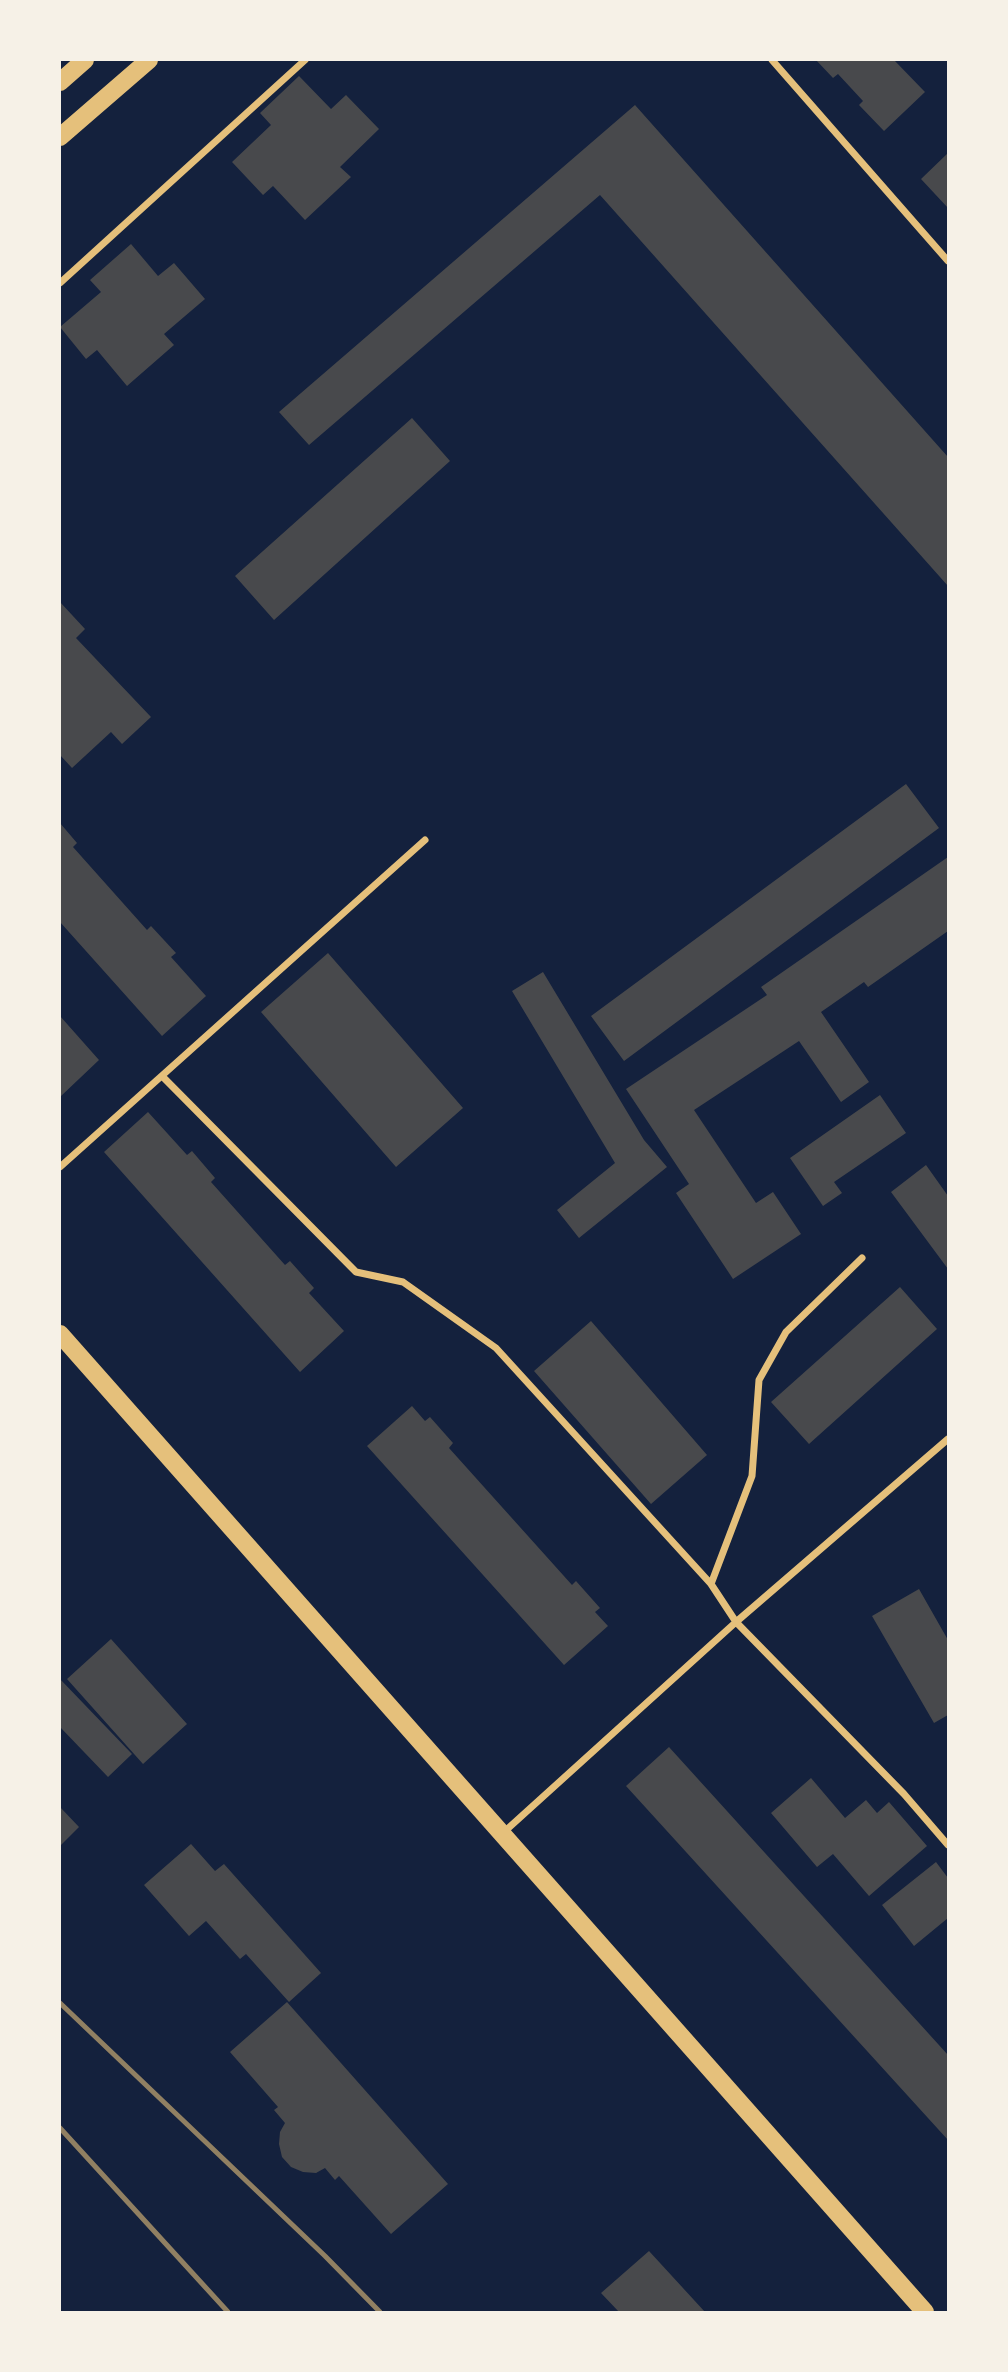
<!DOCTYPE html>
<html>
<head>
<meta charset="utf-8">
<style>
	body { margin:0 }
	#map { position:relative; width:1008px; height:2372px; overflow:hidden; background:#14213d; font-family:Jost,sans-serif }
	canvas { display:block }
	.frame { position:absolute; inset:0; border:61px solid #f6f1e7; pointer-events:none }
</style>
</head>
<body>
<div id="map">
<canvas width="1008" height="2372"></canvas>
<div class="frame"></div>
</div>
<script>
const ctx = document.querySelector('canvas').getContext('2d');
ctx.lineJoin = 'round';
function fill(path, color) {
  ctx.fillStyle = color;
  ctx.fill(path, 'evenodd');
}
function shape(rows) {
  const path = new Path2D();
  for (const r of rows) {
    path.moveTo(r[0], r[1]);
    for (let i = 2; i < r.length; i += 2) path.lineTo(r[i], r[i + 1]);
  }
  return path;
}
function strokePath(path, color, width, dash) {
  ctx.strokeStyle = color;
  ctx.lineWidth = width;
  ctx.lineCap = dash ? 'butt' : 'round';
  ctx.setLineDash(dash || []);
  ctx.stroke(path);
}
fill(shape([
	[816,60,894,60,925,92,884,131,859,105,863,101,838,74,833,78],
	[299,76,331,109,346,95,379,129,340,167,351,177,305,220,273,186,263,195,232,162,271,125,260,113],
	[635,105,948,457,948,586,600,195,309,445,279,412],
	[948,153,948,208,921,179],
	[131,244,158,276,174,263,205,299,164,334,174,345,127,386,97,350,86,359,60,327,101,292,90,280],
	[412,418,450,461,274,620,235,576],
	[60,602,85,629,76,638,151,717,122,744,111,732,72,768,60,755],
	[906,784,939,828,624,1061,591,1016],
	[60,823,77,843,73,847,147,930,151,926,176,953,171,957,206,996,162,1036,60,922],
	[948,857,948,931,868,987,864,982,821,1012,869,1082,841,1102,799,1041,694,1110,756,1203,773,1192,801,1234,733,1279,676,1193,689,1184,626,1089,767,995,761,987],
	[328,953,463,1108,396,1167,261,1012],
	[543,972,644,1140,667,1167,579,1238,557,1210,615,1163,512,991],
	[60,1016,99,1060,60,1097],
	[880,1095,906,1133,834,1182,842,1193,823,1206,790,1158],
	[148,1112,187,1155,192,1151,215,1178,211,1182,285,1265,290,1261,314,1288,309,1293,344,1331,300,1372,104,1152],
	[926,1165,948,1196,948,1269,891,1192],
	[900,1287,937,1329,809,1444,771,1402],
	[591,1321,707,1455,651,1504,534,1371],
	[412,1406,425,1421,430,1417,453,1443,449,1448,572,1585,576,1581,600,1608,595,1612,608,1626,564,1665,367,1446],
	[919,1589,948,1640,948,1715,934,1723,872,1616],
	[111,1639,187,1724,143,1764,67,1679],
	[60,1679,132,1754,108,1777,60,1727],
	[669,1747,948,2055,948,2140,626,1786],
	[811,1778,845,1818,866,1800,877,1813,889,1802,927,1846,869,1896,833,1854,817,1867,771,1813],
	[60,1807,79,1827,60,1846],
	[191,1844,215,1871,224,1864,321,1973,289,2002,246,1954,240,1959,206,1921,189,1936,144,1885],
	[936,1862,948,1878,948,1918,914,1946,882,1905],
	[287,2002,448,2184,391,2234,339,2176,335,2180,325,2168,316,2173,303,2172,291,2167,282,2157,279,2144,280,2132,285,2123,274,2110,278,2107,230,2052],
	[649,2251,705,2312,619,2312,601,2293]
]), '#48494c');
strokePath(shape([
	[772,60,948,261],
	[60,283,305,60],
	[162,1076,356,1272,403,1282,496,1348,711,1584],
	[60,1167,425,840],
	[862,1258,786,1332,759,1380,752,1476,711,1584,736,1622,904,1794,948,1845],
	[504,1832,736,1622,948,1439]
]), '#e5c07b', 7);
strokePath(shape([
	[60,82,85,60],
	[60,137,149,60],
	[60,1334,925,2312]
]), '#e5c07b', 18);
strokePath(shape([
	[60,2003,325,2256,380,2312],
	[60,2128,228,2312]
]), '#918062', 5);
</script>
</body>
</html>
